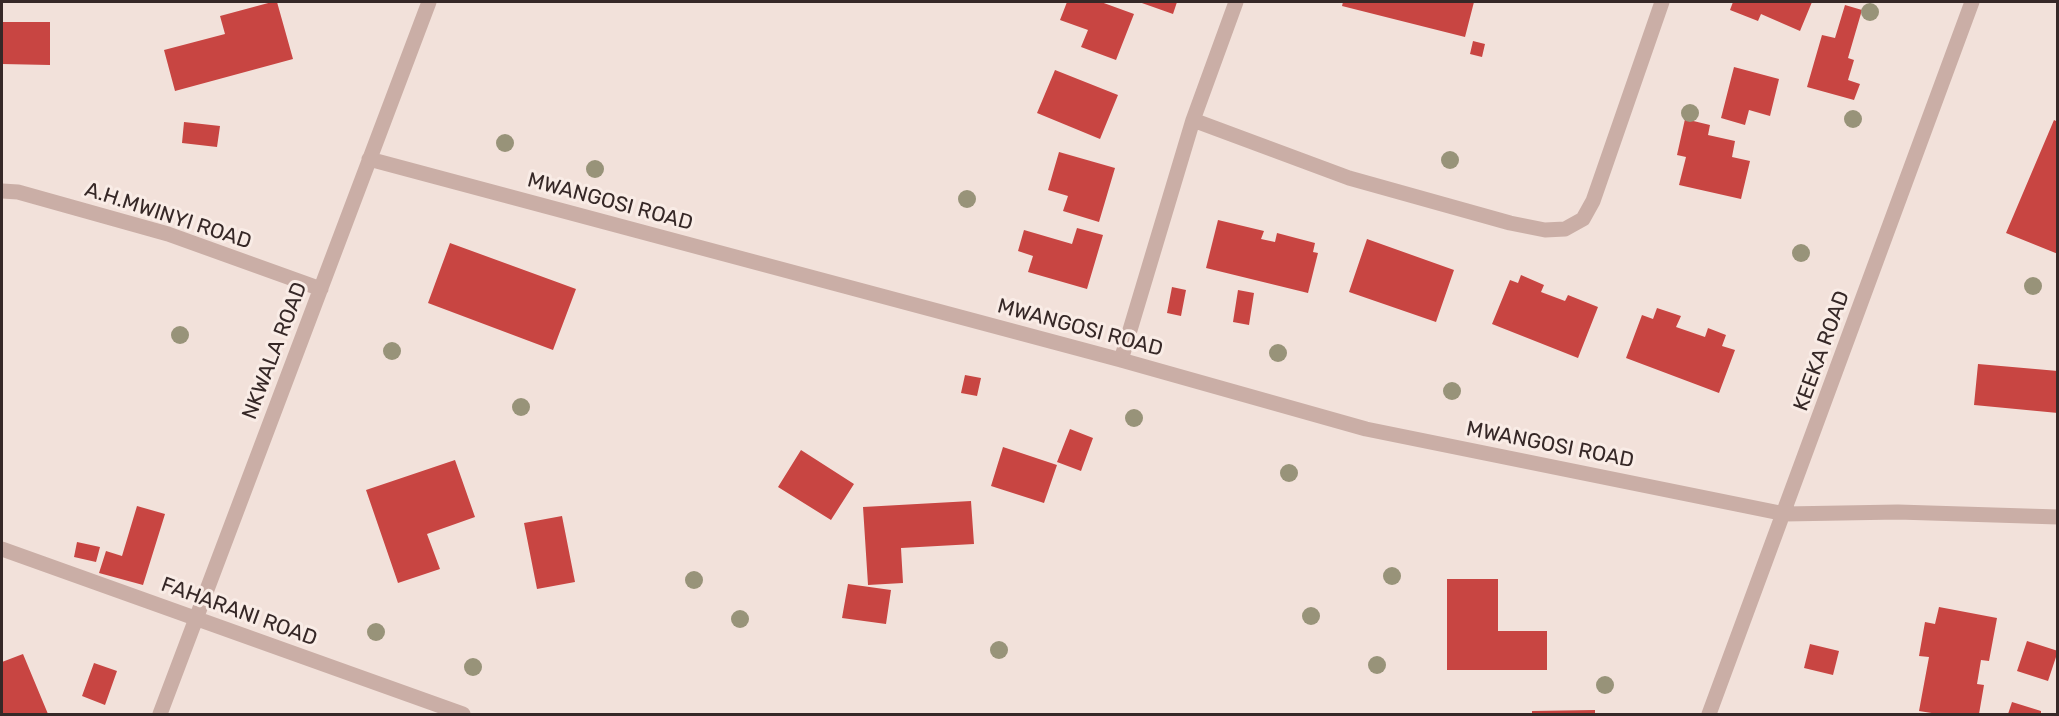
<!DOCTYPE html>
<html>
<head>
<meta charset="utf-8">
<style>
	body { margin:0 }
	#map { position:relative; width:2059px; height:716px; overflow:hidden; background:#f2e1da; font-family:Rubik,sans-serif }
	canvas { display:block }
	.frame { position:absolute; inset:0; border:3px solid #362827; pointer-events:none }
</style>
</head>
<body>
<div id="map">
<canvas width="2059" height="716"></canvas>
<div class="frame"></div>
</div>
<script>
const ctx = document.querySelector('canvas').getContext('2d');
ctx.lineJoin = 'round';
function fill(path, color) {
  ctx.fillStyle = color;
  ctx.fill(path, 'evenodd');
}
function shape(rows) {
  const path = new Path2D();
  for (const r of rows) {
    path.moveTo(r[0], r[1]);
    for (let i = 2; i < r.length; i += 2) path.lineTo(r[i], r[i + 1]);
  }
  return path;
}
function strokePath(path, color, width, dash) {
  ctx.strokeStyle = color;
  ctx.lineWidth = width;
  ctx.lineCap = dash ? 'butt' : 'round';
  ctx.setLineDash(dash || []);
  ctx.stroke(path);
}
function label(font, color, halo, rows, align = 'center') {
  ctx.font = font + ' Rubik,sans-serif';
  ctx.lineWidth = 6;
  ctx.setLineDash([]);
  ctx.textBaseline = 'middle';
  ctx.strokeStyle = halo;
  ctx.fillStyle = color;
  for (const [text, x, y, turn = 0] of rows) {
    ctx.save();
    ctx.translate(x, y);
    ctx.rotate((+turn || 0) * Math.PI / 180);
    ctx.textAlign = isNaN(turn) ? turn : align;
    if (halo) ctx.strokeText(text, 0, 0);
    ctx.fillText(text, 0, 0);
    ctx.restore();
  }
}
fill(shape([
	[272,2,277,2,293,59,175,91,164,50,225,34,220,16],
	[1067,2,1101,2,1134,14,1116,60,1081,47,1088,30,1060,20],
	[1139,2,1177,2,1173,14],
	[1343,2,1474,2,1465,37,1342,6],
	[1733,2,1812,2,1800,31,1761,14,1758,21,1730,10],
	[1845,5,1862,10,1848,58,1854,60,1848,80,1860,84,1854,100,1807,87,1822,35,1835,38],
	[2,22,50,22,50,65,2,64],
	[1473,41,1485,44,1482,57,1470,54],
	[1734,67,1779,79,1770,116,1749,110,1745,125,1721,118],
	[1055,70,1118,95,1100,139,1037,113],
	[1685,119,1710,125,1708,135,1735,141,1732,157,1750,161,1741,199,1679,185,1686,157,1677,155],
	[2054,120,2058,122,2058,254,2006,233],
	[184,122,220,126,217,147,182,143],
	[1059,152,1115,168,1099,222,1063,211,1068,196,1048,190],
	[1218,220,1264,231,1261,239,1275,242,1277,233,1315,243,1313,252,1318,253,1308,293,1206,268],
	[1077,228,1103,235,1087,289,1028,272,1033,256,1018,251,1024,230,1072,244],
	[1367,239,1454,270,1436,322,1349,292],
	[450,243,576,289,553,350,428,303],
	[1521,275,1544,285,1541,292,1565,301,1568,295,1598,307,1578,358,1492,324,1510,280,1518,283],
	[1172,287,1186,290,1181,316,1167,313],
	[1238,290,1254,293,1249,325,1233,322],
	[1657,308,1681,316,1676,327,1705,337,1708,328,1726,335,1722,346,1735,350,1719,393,1626,358,1642,315,1653,319],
	[1978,364,2058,371,2058,413,1974,405],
	[965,375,981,378,977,396,961,393],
	[1070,429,1093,438,1081,471,1057,462],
	[1003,447,1057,465,1044,503,991,486],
	[801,450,854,484,831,520,778,487],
	[455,460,475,517,427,534,440,569,398,583,366,490],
	[971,501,974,544,901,548,903,583,868,585,863,507],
	[137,506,165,514,143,585,99,573,106,551,122,556],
	[562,516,575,582,537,589,524,523],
	[77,542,100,547,96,562,74,557],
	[1447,579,1498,579,1498,631,1547,631,1547,670,1447,670],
	[848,584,891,590,886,624,842,618],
	[1939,607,1997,618,1989,661,1981,660,1977,684,1984,685,1979,714,1938,714,1919,711,1929,657,1919,656,1925,622,1935,624],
	[2027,641,2058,651,2048,681,2017,671],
	[1810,644,1839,651,1833,675,1804,668],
	[23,654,48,714,2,714,2,662],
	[94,663,117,671,105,705,82,696],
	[2012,702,2041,711,2041,714,2008,714],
	[1595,710,1595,714,1532,714,1532,711]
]), '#c84542');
strokePath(shape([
	[1193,120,1349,178,1510,223,1545,230,1565,229,1583,219,1593,201,1662,2],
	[369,159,1121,360,1366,429,1785,514,1898,512,2058,517],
	[2,191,18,192,168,234,321,289],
	[1121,360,1193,120,1236,2],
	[2,549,463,714],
	[160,714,429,2],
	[1709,714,1972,2]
]), '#caaea6', 15);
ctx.fillStyle = '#989379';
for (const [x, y] of [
	[1870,12],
	[1690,113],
	[1853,119],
	[505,143],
	[1450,160],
	[595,169],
	[967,199],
	[1801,253],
	[2033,286],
	[180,335],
	[392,351],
	[1278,353],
	[1452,391],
	[521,407],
	[1134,418],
	[1289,473],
	[1392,576],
	[694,580],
	[1311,616],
	[740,619],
	[376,632],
	[999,650],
	[1377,665],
	[473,667],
	[1605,685]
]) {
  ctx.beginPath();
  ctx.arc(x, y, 9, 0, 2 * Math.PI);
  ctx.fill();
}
label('21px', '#362827', '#f9ece6', [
	["MWANGOSI ROAD",610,202,15],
	["A.H.MWINYI ROAD",168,216,18],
	["MWANGOSI ROAD",1080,328,15],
	["NKWALA ROAD",275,351,-69],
	["KEEKA ROAD",1822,351,-70],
	["MWANGOSI ROAD",1550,445,11],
	["FAHARANI ROAD",239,612,20]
]);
</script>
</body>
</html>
